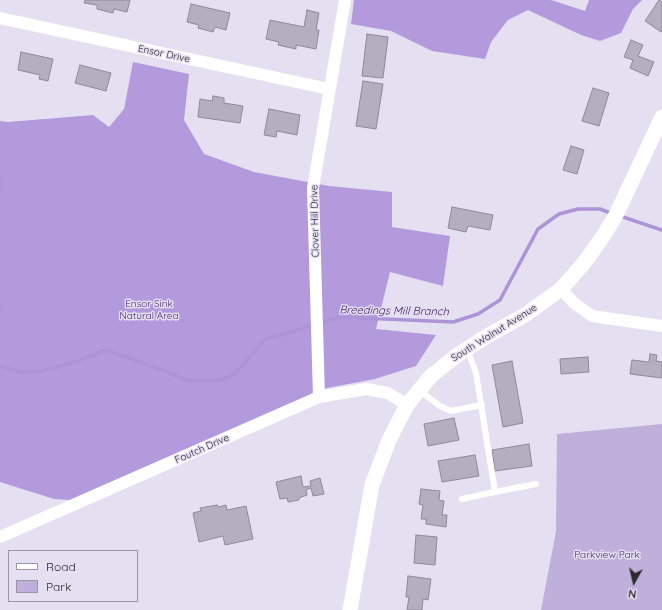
<!DOCTYPE html>
<html>
<head>
<meta charset="utf-8">
<style>
	body { margin:0 }
	#map { position:relative; width:662px; height:610px; overflow:hidden; background:#e5e0f1; font-family:Quicksand,sans-serif }
	canvas { display:block }
	.legend { position:absolute; left:8px; top:550px; width:130px; height:52px; box-sizing:border-box; background:#e5e0f1; border:1px solid #9a96a3; margin:0; padding:5px 7px; list-style:none; font-size:12px; color:#2a282f }
	.legend li { display:flex; align-items:center; gap:8px; height:20px }
	.legend b { width:20px; border:1px solid #9a96a3 }
	.north { position:absolute; left:614px; top:562px; width:40px; height:40px; -webkit-text-stroke:3px #e5e0f1; paint-order:stroke; rotate:188deg; font-size:11px; font-weight:700; line-height:16px; text-align:center; color:#2a282f }
	.north::after { content:''; display:block; margin:auto; width:14px; height:18px; background:#2a282f; clip-path:polygon(50% 0,100% 100%,50% 72%,0 100%) }
</style>
</head>
<body>
<div id="map">
<canvas width="662" height="610"></canvas>
<ul class="legend">
<li><b style="height:5px;background:#fff"></b>Road</li>
<li><b style="height:11px;background:#beb0da"></b>Park</li>
</ul>
<div class="north">N</div>
</div>
<script>
const ctx = document.querySelector('canvas').getContext('2d');
ctx.lineJoin = 'round';
function fill(path, color) {
  ctx.fillStyle = color;
  ctx.fill(path, 'evenodd');
}
function shape(rows) {
  const path = new Path2D();
  for (const r of rows) {
    path.moveTo(r[0], r[1]);
    for (let i = 2; i < r.length; i += 2) path.lineTo(r[i], r[i + 1]);
  }
  return path;
}
function strokePath(path, color, width, dash) {
  ctx.strokeStyle = color;
  ctx.lineWidth = width;
  ctx.lineCap = dash ? 'butt' : 'round';
  ctx.setLineDash(dash || []);
  ctx.stroke(path);
}
function label(font, color, halo, rows, align = 'center') {
  ctx.font = font + ' Quicksand,sans-serif';
  ctx.lineWidth = 3;
  ctx.setLineDash([]);
  ctx.textBaseline = 'middle';
  ctx.strokeStyle = halo;
  ctx.fillStyle = color;
  for (const [text, x, y, turn = 0] of rows) {
    ctx.save();
    ctx.translate(x, y);
    ctx.rotate((+turn || 0) * Math.PI / 180);
    ctx.textAlign = isNaN(turn) ? turn : align;
    if (halo) ctx.strokeText(text, 0, 0);
    ctx.fillText(text, 0, 0);
    ctx.restore();
  }
}
fill(shape([
	[662,424,662,610,541,610,556,531,557,434]
]), '#beb0da');
fill(shape([
	[354,0,551,0,585,11,589,0,642,0,633,9,621,33,600,41,581,35,528,10,508,20,491,42,485,59,432,51,391,31,351,24],
	[133,62,189,74,184,120,204,154,254,172,329,186,392,192,392,227,450,236,443,286,390,272,376,329,436,335,416,366,375,379,327,388,70,500,54,499,0,482,0,121,8,122,93,115,109,127,124,109]
]), '#b29add');
strokePath(shape([
	[0,193,0,175],
	[620,216,662,230],
	[0,306,1,308,0,311],
	[0,367,22,372,44,371,80,360,106,350,168,372,188,381,216,381,235,374,264,340,340,317,453,322,478,314,500,300,538,229,559,214,578,209,600,209,613,214]
]), '#ac94d6', 3.5);
const building = shape([
	[85,0,130,0,127,12,114,9,113,13,97,9,97,5,84,3,85,0],
	[659,0,662,2,662,29,661,32,645,21,659,0],
	[191,4,230,13,226,30,215,27,213,32,198,28,199,25,187,22,191,4],
	[307,10,319,13,316,30,319,30,316,49,296,45,296,49,278,45,279,42,266,39,270,20,304,27,307,10],
	[367,34,388,37,383,78,362,76,367,34],
	[631,40,643,45,638,56,654,62,648,76,630,68,633,60,624,57,631,40],
	[21,52,53,59,48,81,39,79,40,75,18,70,21,52],
	[80,65,111,73,106,91,75,83,80,65],
	[363,81,383,84,376,129,356,126,363,81],
	[593,88,609,93,599,126,582,121,593,88],
	[213,96,224,98,224,103,243,106,240,123,198,117,200,99,212,101,213,96],
	[269,109,300,115,297,135,277,131,276,137,264,135,269,109],
	[571,146,584,150,577,174,563,170,571,146],
	[452,207,493,215,490,230,468,226,466,232,448,228,452,207],
	[650,354,657,355,656,361,662,362,662,378,630,374,632,360,649,362,650,354],
	[588,357,589,372,561,374,560,359,588,357],
	[512,361,523,423,503,427,492,365,512,361],
	[454,418,459,440,428,446,424,424,454,418],
	[529,444,532,466,495,471,492,450,529,444],
	[475,455,479,476,442,482,438,461,475,455],
	[301,476,303,487,311,486,310,481,320,478,324,494,313,496,311,488,306,490,307,495,299,498,299,500,288,502,287,498,280,499,276,482,301,476],
	[421,489,440,491,439,500,444,501,442,515,447,515,446,527,426,524,426,519,421,519,423,505,419,504,421,489],
	[217,505,218,507,226,505,227,510,246,506,253,539,225,545,223,536,199,542,193,513,201,511,200,508,217,505],
	[416,535,437,537,435,565,414,563,416,535],
	[408,576,431,579,428,600,423,599,422,610,407,610,409,597,406,597,408,576]
]);
fill(building, '#b4afc0');
strokePath(building, '#8e8999', 1);
strokePath(shape([
	[467,349,476,373,495,492,536,484],
	[420,391,440,406,451,411,482,405],
	[462,499,495,492]
]), '#fff', 6);
strokePath(shape([
	[0,18,329,89],
	[561,289,574,303,592,316,662,326],
	[319,397,313,188,345,0],
	[0,537,319,397,366,389,388,393,407,405]
]), '#fff', 12);
strokePath(shape([
	[350,610,372,485,389,440,407,405,431,376,456,356,487,336,525,315,561,289,584,263,602,238,616,215,662,117]
]), '#fff', 15);
label('10px', '#2a282f', '#e5e0f1', [
	["Ensor Drive",164,54,12],
	["Clover Hill Drive",315,221,-91],
	["South Walnut Avenue",494,333,-32],
	["Foutch Drive",202,449,-24]
]);
label('10px', '#421f6c', '#e5e0f1', [
	["Ensor Sink",149,304],
	["Natural Area",149,316],
	["Parkview Park",607,555]
]);
label('italic 11px', '#3b1664', '#e5e0f1', [
	["Breedings Mill Branch",394,311,1]
]);
</script>
</body>
</html>
